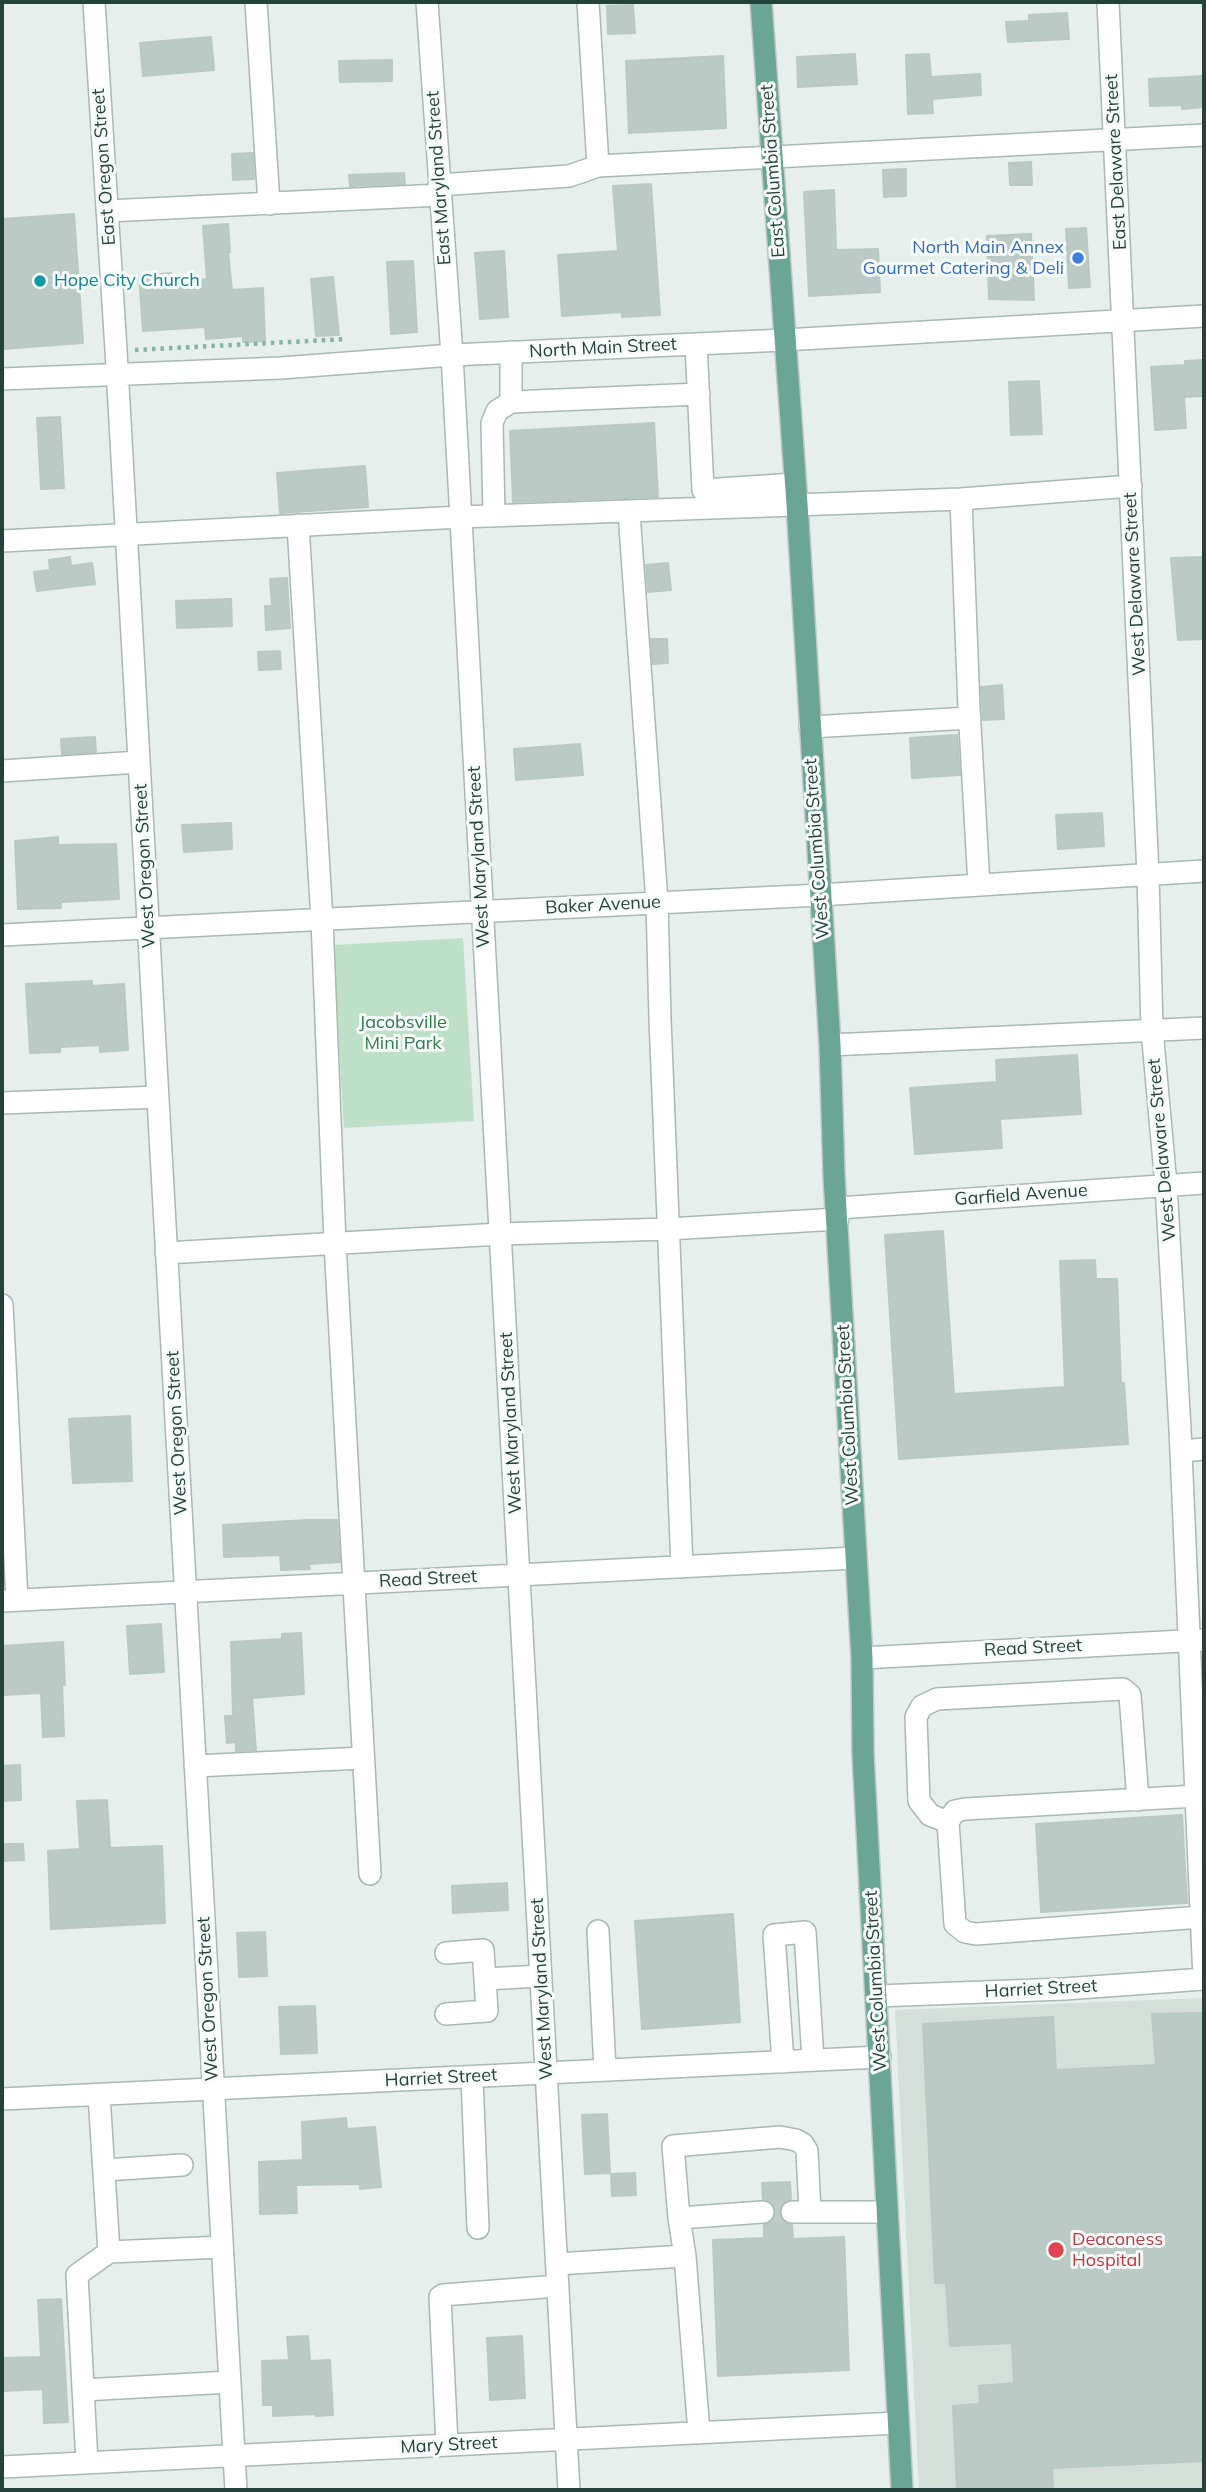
<!DOCTYPE html>
<html>
<head>
<meta charset="utf-8">
<style>
	body { margin:0 }
	#map { position:relative; width:1206px; height:2492px; overflow:hidden; background:#e6efeb; font-family:Mulish,sans-serif }
	canvas { display:block }
	.frame { position:absolute; inset:0; border:4px solid #24423a; pointer-events:none }
</style>
</head>
<body>
<div id="map">
<canvas width="1206" height="2492"></canvas>
<div class="frame"></div>
</div>
<script>
const ctx = document.querySelector('canvas').getContext('2d');
ctx.lineJoin = 'round';
function fill(path, color) {
  ctx.fillStyle = color;
  ctx.fill(path, 'evenodd');
}
function shape(rows) {
  const path = new Path2D();
  for (const r of rows) {
    path.moveTo(r[0], r[1]);
    for (let i = 2; i < r.length; i += 2) path.lineTo(r[i], r[i + 1]);
  }
  return path;
}
function strokePath(path, color, width, dash) {
  ctx.strokeStyle = color;
  ctx.lineWidth = width;
  ctx.lineCap = dash ? 'butt' : 'round';
  ctx.setLineDash(dash || []);
  ctx.stroke(path);
}
function label(font, color, halo, rows, align = 'center') {
  ctx.font = font + ' Mulish,sans-serif';
  ctx.lineWidth = 6;
  ctx.setLineDash([]);
  ctx.textBaseline = 'middle';
  ctx.strokeStyle = halo;
  ctx.fillStyle = color;
  for (const [text, x, y, turn = 0] of rows) {
    ctx.save();
    ctx.translate(x, y);
    ctx.rotate((+turn || 0) * Math.PI / 180);
    ctx.textAlign = isNaN(turn) ? turn : align;
    if (halo) ctx.strokeText(text, 0, 0);
    ctx.fillText(text, 0, 0);
    ctx.restore();
  }
}
fill(shape([
	[1204,1998,1204,2490,919,2490,895,2010]
]), '#d4dfda');
fill(shape([
	[463,938,474,1121,344,1128,333,945]
]), '#bfe0c8');
const building = shape([
	[633,5,635,33,608,34,607,6,633,5],
	[1067,13,1069,39,1008,42,1006,22,1029,21,1029,15,1067,13],
	[211,37,214,70,143,76,140,43,211,37],
	[855,54,857,84,798,87,797,57,855,54],
	[929,54,931,77,980,74,981,95,932,99,933,113,908,114,906,55,929,54],
	[723,56,726,128,629,133,626,61,723,56],
	[392,60,392,81,340,82,339,61,392,60],
	[1204,76,1204,107,1182,109,1182,105,1150,106,1149,79,1204,76],
	[253,153,254,179,233,180,232,154,253,153],
	[1031,162,1032,185,1010,185,1009,163,1031,162],
	[906,169,906,196,884,197,883,170,906,169],
	[404,173,405,184,350,186,349,175,404,173],
	[651,184,660,315,622,317,622,312,562,316,558,255,618,251,613,186,651,184],
	[834,190,836,250,878,249,880,292,809,296,804,192,834,190],
	[74,214,83,343,2,349,2,219,74,214],
	[228,224,230,252,228,252,232,290,263,288,265,341,243,342,243,336,206,339,205,327,143,331,139,276,171,273,172,282,207,279,203,226,228,224],
	[1086,228,1090,287,1069,288,1066,229,1086,228],
	[1031,234,1034,300,989,299,987,236,1031,234],
	[504,251,508,317,480,319,475,253,504,251],
	[413,261,417,332,391,334,387,262,413,261],
	[333,277,339,335,316,336,311,279,333,277],
	[1203,360,1204,396,1184,397,1186,428,1155,430,1151,367,1185,365,1185,361,1203,360],
	[1039,381,1042,434,1011,435,1009,382,1039,381],
	[60,417,64,488,41,489,37,418,60,417],
	[654,423,658,497,513,502,510,431,654,423],
	[365,466,368,507,280,513,277,473,365,466],
	[70,557,71,566,92,563,95,584,37,591,34,572,50,570,49,560,70,557],
	[1204,557,1204,639,1178,640,1171,558,1204,557],
	[668,563,671,590,648,592,646,565,668,563],
	[287,578,290,628,266,630,265,606,272,606,270,579,287,578],
	[231,599,232,626,177,628,176,601,231,599],
	[651,639,667,639,668,663,653,664,651,639],
	[280,651,281,669,259,670,258,652,280,651],
	[1002,685,1004,719,983,720,981,687,1002,685],
	[957,735,960,775,912,778,910,738,957,735],
	[95,737,96,752,62,754,61,739,95,737],
	[580,744,583,775,516,780,514,749,580,744],
	[1102,813,1104,846,1058,849,1056,815,1102,813],
	[231,823,232,849,184,852,182,825,231,823],
	[58,837,58,845,116,844,119,899,61,902,61,908,18,909,15,841,58,837],
	[92,981,92,986,124,984,128,1050,100,1052,100,1045,60,1047,60,1052,30,1053,26,984,92,981],
	[1077,1055,1081,1114,1000,1119,1002,1148,915,1154,910,1088,997,1082,996,1060,1077,1055],
	[943,1231,954,1394,1065,1387,1060,1261,1095,1260,1096,1279,1117,1279,1121,1383,1124,1383,1128,1444,899,1459,885,1235,943,1231],
	[130,1416,132,1481,73,1483,69,1419,130,1416],
	[307,1520,337,1520,340,1562,309,1564,310,1569,281,1570,280,1555,224,1557,223,1525,307,1520],
	[161,1624,164,1672,130,1674,127,1626,161,1624],
	[301,1633,304,1694,252,1698,256,1750,236,1751,236,1742,227,1743,225,1716,233,1716,231,1642,282,1639,282,1634,301,1633],
	[63,1642,65,1685,62,1685,64,1736,43,1737,41,1693,2,1695,2,1646,63,1642],
	[20,1765,21,1800,2,1801,2,1766,20,1765],
	[107,1800,110,1848,162,1846,165,1923,51,1929,48,1851,80,1849,77,1801,107,1800],
	[1182,1815,1187,1903,1041,1912,1036,1824,1182,1815],
	[2,1844,23,1844,24,1860,2,1861,2,1844],
	[507,1883,508,1910,453,1913,452,1886,507,1883],
	[733,1914,740,2022,642,2029,635,1921,733,1914],
	[265,1932,267,1976,239,1977,237,1933,265,1932],
	[315,2006,317,2053,281,2054,279,2007,315,2006],
	[1204,2013,1204,2461,1052,2468,1053,2490,957,2490,953,2406,980,2404,979,2386,1014,2383,1012,2343,950,2346,946,2283,935,2283,923,2024,1053,2017,1056,2070,1156,2065,1152,2014,1204,2013],
	[607,2114,610,2173,585,2174,582,2115,607,2114],
	[346,2118,347,2129,375,2127,381,2187,360,2189,360,2184,296,2185,297,2213,260,2214,259,2162,303,2160,302,2122,346,2118],
	[635,2173,636,2195,612,2196,611,2174,635,2173],
	[790,2182,791,2199,781,2205,779,2213,785,2223,792,2225,793,2239,844,2237,849,2370,718,2376,713,2240,764,2238,764,2225,771,2222,776,2212,773,2204,763,2199,762,2183,790,2182],
	[61,2299,68,2422,44,2423,43,2389,2,2391,2,2358,41,2357,38,2300,61,2299],
	[308,2336,310,2361,330,2360,333,2415,316,2416,316,2414,273,2416,273,2405,263,2405,262,2361,289,2360,287,2337,308,2336],
	[522,2336,525,2398,490,2400,487,2338,522,2336]
]);
fill(building, '#bbcac4');
strokePath(building, '#b8c9c2', 2);
strokePath(shape([
	[763,2212,792,2212]
]), '#bfccc8', 21, [21, 10]);
const minor = shape([
	[94,2,116,350,236,2490],
	[256,2,269,204],
	[427,2,452,355,569,2490],
	[588,2,598,166,1204,135],
	[439,185,569,176,598,166],
	[107,211,440,195],
	[696,344,703,490,795,484],
	[511,352,511,402,699,394],
	[2,379,281,368,452,355,784,340,1204,316],
	[961,499,1131,486],
	[629,513,657,902,660,1019,682,1567],
	[494,516,492,423,497,411,511,402],
	[298,525,322,920,335,1243,370,1874],
	[2,541,461,517,961,499,969,708,979,885],
	[810,727,970,718],
	[2,771,139,762],
	[2,935,820,895,1204,871],
	[830,1045,1204,1028],
	[2,1103,158,1097],
	[838,1208,1204,1183],
	[166,1253,500,1234,668,1229,838,1219],
	[2,1305,17,1600],
	[1182,1451,1204,1449],
	[2,1601,855,1558],
	[862,1658,1202,1640],
	[195,1766,363,1758],
	[1197,1796,965,1809,955,1811,948,1822,955,1924,965,1932,976,1934,1201,1917],
	[948,1822,930,1815,919,1801,916,1717,922,1706,937,1699,1123,1689,1130,1695,1138,1800],
	[598,1931,605,2070],
	[446,1953,483,1950,485,1979],
	[877,1996,1064,1989,1204,1979,1180,1429,1166,1185,1152,1030,1148,874,1108,2],
	[446,2014,487,2011,485,1979,541,1976],
	[783,2062,774,1935,805,1932,813,2060],
	[472,2077,478,2228],
	[99,2095,109,2252],
	[2,2099,880,2057],
	[105,2170,182,2165],
	[792,2212,887,2212],
	[679,2218,673,2146,780,2137,796,2140,803,2144,807,2151,810,2212],
	[557,2264,685,2256],
	[83,2390,230,2382],
	[699,2433,685,2256,679,2218,763,2212],
	[447,2445,440,2297,443,2295,558,2286],
	[87,2463,77,2275,109,2252,222,2247],
	[2,2467,897,2423]
]);
const major = shape([
	[761,2,797,504,830,1045,834,1176,862,1658,863,1754,902,2490]
]);
strokePath(minor, '#a8b8b2', 24);
strokePath(major, '#c2cac8', 24);
strokePath(shape([
	[135,350,347,339]
]), '#86b3a5', 4.5, [3.5, 5]);
strokePath(minor, '#fff', 21);
strokePath(major, '#6aa596', 21);
for (const [x, y, r, color] of [
	[1078,258,7,"#3f7fe0"],
	[40,281,7,"#0f9aa8"],
	[1056,2250,9,"#e0444e"]
]) {
  const dot = new Path2D();
  dot.arc(x, y, r, 0, 2 * Math.PI);
  ctx.fillStyle = color;
  ctx.fill(dot);
  strokePath(dot, '#f7fbf9', 2.5);
}
label('18px', '#24423a', '#f7fbf9', [
	["East Delaware Street",1116,162,-93],
	["East Oregon Street",104,167,-94],
	["East Columbia Street",773,171,-94],
	["East Maryland Street",439,178,-94],
	["North Main Street",603,348,-3],
	["West Delaware Street",1135,584,-93],
	["West Columbia Street",817,849,-94],
	["West Maryland Street",479,857,-93],
	["West Oregon Street",145,866,-93],
	["Baker Avenue",603,905,-3],
	["West Delaware Street",1162,1150,-95],
	["Garfield Avenue",1021,1195,-4],
	["West Columbia Street",848,1415,-93],
	["West Maryland Street",511,1423,-93],
	["West Oregon Street",177,1433,-93],
	["Read Street",428,1579,-3],
	["Read Street",1033,1648,-3],
	["West Columbia Street",876,1981,-93],
	["West Maryland Street",542,1989,-93],
	["Harriet Street",1041,1989,-3],
	["West Oregon Street",208,1999,-93],
	["Harriet Street",441,2078,-3],
	["Mary Street",449,2445,-3]
]);
label('18px', '#366cbe', '#f7fbf9', [
	["North Main Annex",1064,248],
	["Gourmet Catering & Deli",1064,269]
], 'right');
label('18px', '#0d838f', '#f7fbf9', [
	["Hope City Church",54,281]
], 'left');
label('18px', '#2d7a4b', '#f7fbf9', [
	["Jacobsville",403,1023],
	["Mini Park",403,1044]
]);
label('18px', '#be3a42', '#f7fbf9', [
	["Deaconess",1072,2240],
	["Hospital",1072,2261]
], 'left');
</script>
</body>
</html>
